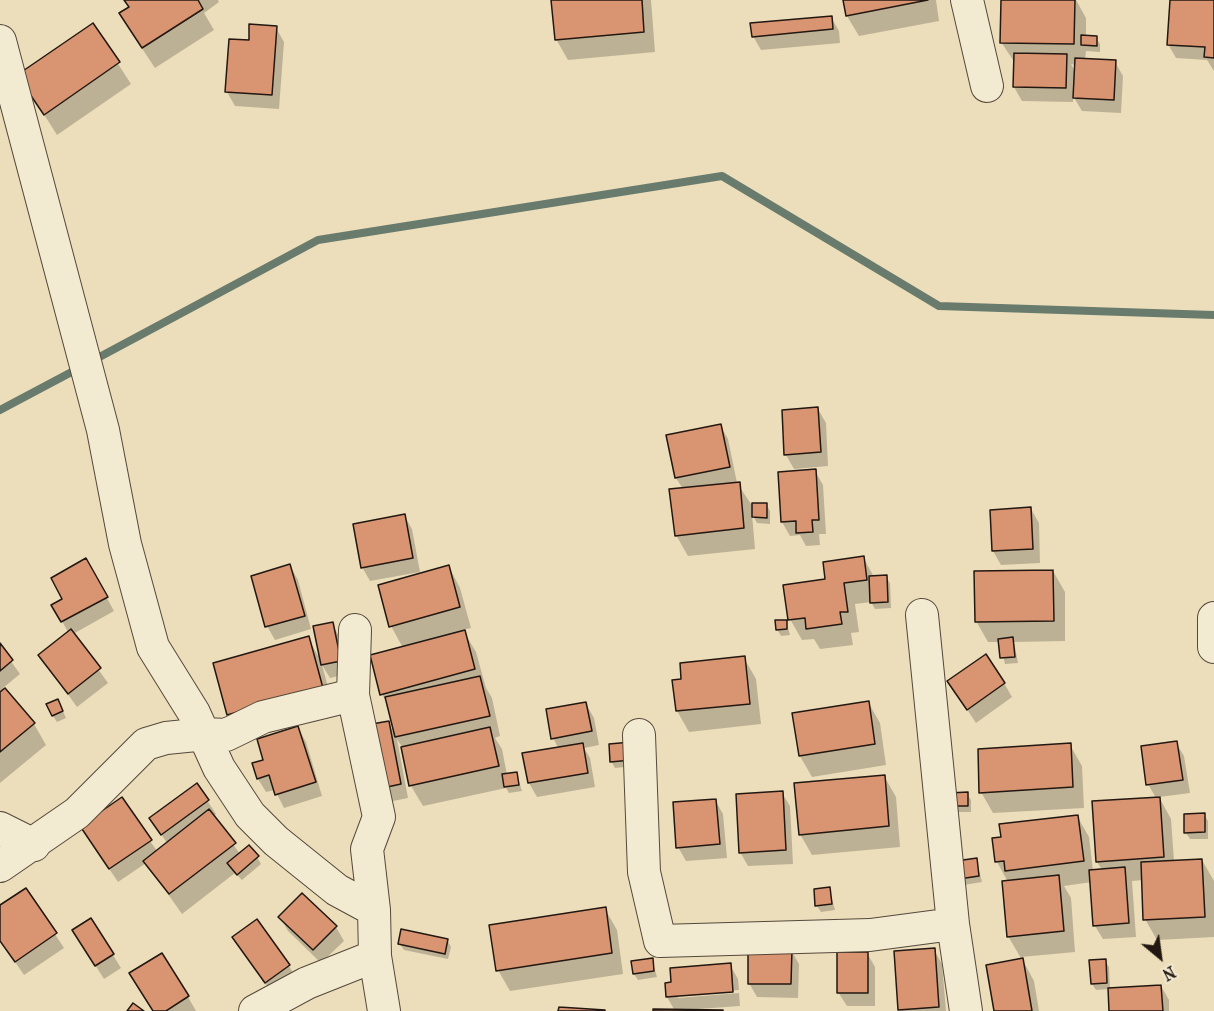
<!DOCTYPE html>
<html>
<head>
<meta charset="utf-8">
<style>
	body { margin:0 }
	#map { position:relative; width:1214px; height:1011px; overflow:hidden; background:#ecdeba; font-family:"IM FELL French Canon",serif }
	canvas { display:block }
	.north { position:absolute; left:1130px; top:927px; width:60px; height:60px; -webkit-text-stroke:4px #f3ead2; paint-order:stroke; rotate:151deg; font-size:16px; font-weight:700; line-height:24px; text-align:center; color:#221711 }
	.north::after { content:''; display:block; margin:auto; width:21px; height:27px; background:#221711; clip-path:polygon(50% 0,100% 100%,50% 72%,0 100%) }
</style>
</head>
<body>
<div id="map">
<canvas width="1214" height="1011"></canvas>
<div class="north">N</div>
</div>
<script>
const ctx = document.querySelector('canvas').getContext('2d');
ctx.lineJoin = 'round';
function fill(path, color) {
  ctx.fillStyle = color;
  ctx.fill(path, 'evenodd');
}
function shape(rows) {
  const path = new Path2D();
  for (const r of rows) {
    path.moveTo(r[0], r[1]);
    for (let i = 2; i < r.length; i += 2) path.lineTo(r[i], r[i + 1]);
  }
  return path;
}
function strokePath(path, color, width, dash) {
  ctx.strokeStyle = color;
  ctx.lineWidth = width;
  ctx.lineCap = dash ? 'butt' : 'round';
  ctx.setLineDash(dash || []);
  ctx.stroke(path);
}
fill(shape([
	[126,0,218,0,219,2,204,13,214,30,155,68,133,35,130,8],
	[553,0,651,0,655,52,568,60,556,39],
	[844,0,936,0,939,21,859,36,847,16],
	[1002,0,1076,0,1086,18,1086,37,1096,38,1100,44,1100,52,1086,51,1085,60,1115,62,1123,76,1121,113,1082,111,1073,96,1073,102,1022,101,1014,87,1015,63,1001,42],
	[1071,64,1076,65,1076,73],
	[1171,0,1214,0,1214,71,1207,60,1176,58,1168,44],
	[831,17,839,31,840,43,761,50,753,36],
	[93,25,131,84,57,135,19,75],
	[276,28,284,42,279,109,235,106,227,92,230,41,250,42],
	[818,409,826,423,828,466,794,469,786,455],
	[720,425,728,439,737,483,751,504,766,504,770,511,770,524,757,523,752,514,755,549,688,556,676,535,683,489,676,478,668,436],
	[815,471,823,485,826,534,819,534,820,545,806,546,800,535,790,536,782,522],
	[1031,509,1039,523,1040,563,1001,565,993,551,992,511],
	[404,515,412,529,420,572,370,581,362,567],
	[863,557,874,577,886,577,890,583,891,608,875,609,871,602,855,604,859,632,851,633,853,645,820,649,814,639,802,640,790,619,826,580],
	[86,560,114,611,73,634,108,683,77,707,40,655,68,632,53,605,64,599],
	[290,566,298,580,311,629,275,640,267,626],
	[449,567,460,588,471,628,463,630,476,652,486,688,492,698,500,736,495,738,502,749,507,775,516,773,522,791,509,793,506,788,423,806,411,786,402,747,397,739,408,798,388,802,388,723,394,733,389,707,382,694,403,648,391,626],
	[1053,571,1065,592,1065,641,1014,642,1018,663,1005,664,1000,642,988,642,976,621],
	[786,621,790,635,781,636,777,629],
	[332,624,340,638,347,674,330,678,322,665,334,709,240,735,228,715,308,638,321,661],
	[0,646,20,674,3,688,34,724,46,745,0,783],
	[744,658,756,679,761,724,689,732,677,711,682,681],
	[949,682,1004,683,1012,697,976,723],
	[868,702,880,723,886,765,812,777,800,756,794,714],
	[586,704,594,718,599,745,584,748,590,758,595,787,537,797,529,783,559,749,553,738],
	[61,707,66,718,57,722,53,716],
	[298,728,306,742,322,796,284,808,275,790,266,792,258,779,265,761],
	[1176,743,1184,756,1190,793,1159,797,1171,819,1174,861,1202,860,1214,881,1214,937,1157,940,1145,919,1143,880,1132,881,1136,937,1103,939,1095,926,1092,882,1064,886,1071,898,1075,952,1021,957,1034,981,1039,1011,996,1011,1022,960,1008,936,1008,882,997,862,994,839,1077,816,1089,837,1093,871,1102,870,1097,862,1156,798,1148,784],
	[1070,745,1082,766,1084,808,993,813,981,792],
	[610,746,635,766,615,768,611,761],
	[884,776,896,797,900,847,812,855,800,834],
	[197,785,216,814,213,816,240,854,257,857,261,864,242,880,235,873,182,914,146,863,118,882,90,840,150,841,157,851,167,843,151,819],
	[782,793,790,806,793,864,748,866,740,852],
	[967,794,971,800,971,812,954,812,951,806],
	[715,800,723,814,727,858,686,861,678,847],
	[1204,814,1208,821,1208,839,1190,839,1186,833],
	[976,859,982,882,964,885,958,862],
	[829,889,835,910,821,912,817,906],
	[26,890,64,948,24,975,0,940,0,907],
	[605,909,617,930,623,974,510,991,498,970],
	[280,917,336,927,344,941,321,963,288,931],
	[234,938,289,966,297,980,274,996],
	[447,940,451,947,448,959,404,950,400,944],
	[82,944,113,955,121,968,104,979],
	[791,950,799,964,798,998,757,997,749,983],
	[934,950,942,964,946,1011,900,1011],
	[867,953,875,967,875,1006,847,1006,838,992],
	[161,955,188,997,196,1011,154,1011],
	[652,960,657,977,638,980,634,974],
	[1105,961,1109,967,1110,989,1161,986,1169,1000,1169,1011,1110,1011,1109,989,1096,990,1092,984],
	[730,965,738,979,739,990,678,995,678,998,739,993,740,1006,698,1009,699,1011,655,1011,675,1011,667,997,673,983]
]), '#0003');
strokePath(shape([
	[92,361,318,240,722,176,939,306,1214,315],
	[0,410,81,367]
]), '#697b6d', 8);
const building = shape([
	[124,0,198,0,203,9,142,48,119,13,129,7,124,0],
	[551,0,642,0,644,32,555,40,551,0],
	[843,0,928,0,846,16,843,0],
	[1001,0,1075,0,1074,44,1000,43,1001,0],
	[1170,0,1214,0,1214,58,1204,57,1205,47,1167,45,1170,0],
	[832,16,833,29,752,37,750,23,832,16],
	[93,23,120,62,44,115,17,75,93,23],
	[249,24,277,26,272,95,225,92,229,39,249,40,249,24],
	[1081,35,1097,36,1097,46,1081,45,1081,35],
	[1014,53,1067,54,1066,88,1013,87,1014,53],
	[1075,58,1116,60,1114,100,1073,98,1075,58],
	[818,407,821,452,784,455,782,410,818,407],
	[721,424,730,467,675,478,666,435,721,424],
	[816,469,819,520,812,520,813,532,796,533,796,521,781,522,778,472,816,469],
	[740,482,744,528,675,536,669,489,740,482],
	[752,503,767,503,767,518,752,517,752,503],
	[1031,507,1033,549,992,551,990,510,1031,507],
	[405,514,413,558,361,568,353,524,405,514],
	[864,556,867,580,844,583,848,612,840,612,842,624,806,629,805,618,788,620,783,585,825,579,823,562,864,556],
	[86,558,108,597,61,622,51,605,62,599,51,578,86,558],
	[290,564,305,616,265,627,251,576,290,564],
	[449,565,460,607,389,627,378,585,449,565],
	[1053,570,1054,621,975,622,974,571,1053,570],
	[887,575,888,602,870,603,869,576,887,575],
	[775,620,787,620,787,629,776,630,775,620],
	[333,622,341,661,321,665,313,626,333,622],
	[71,629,101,668,68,694,38,655,71,629],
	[465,630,475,669,380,695,370,655,465,630],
	[309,636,323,688,227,715,213,663,309,636],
	[1013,637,1015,657,1000,658,998,639,1013,637],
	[0,643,13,660,0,671,0,643],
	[986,654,1005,683,967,710,947,681,986,654],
	[745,656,750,704,676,711,672,680,681,679,680,663,745,656],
	[480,676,490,716,395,737,385,697,480,676],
	[5,688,35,723,0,752,0,692,5,688],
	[58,699,63,711,52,716,46,704,58,699],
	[869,701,875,744,799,756,792,713,869,701],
	[586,702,592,731,551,739,546,709,586,702],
	[389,721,401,784,378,789,366,725,389,721],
	[298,726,316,782,275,795,269,775,257,779,252,763,263,760,257,739,298,726],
	[490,727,499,766,409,786,401,747,490,727],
	[1177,741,1183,780,1146,785,1141,746,1177,741],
	[631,742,632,760,610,762,609,744,631,742],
	[583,743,588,773,528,783,522,753,583,743],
	[1071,743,1073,787,979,793,978,749,1071,743],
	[517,772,519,785,504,787,502,774,517,772],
	[885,775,889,826,799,835,794,783,885,775],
	[197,783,209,800,161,835,149,818,197,783],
	[783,791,786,850,739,853,736,794,783,791],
	[968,792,968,806,949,806,949,793,968,792],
	[122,797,152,840,109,869,80,826,122,797],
	[1160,797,1164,857,1096,862,1092,801,1160,797],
	[716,799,720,844,676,848,673,802,716,799],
	[209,809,236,843,169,894,143,861,209,809],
	[1205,813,1205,832,1184,833,1184,814,1205,813],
	[1078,815,1084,861,1005,871,1004,861,995,862,992,838,1001,837,999,824,1078,815],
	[249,845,259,856,237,875,227,863,249,845],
	[977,858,979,876,959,879,956,861,977,858],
	[1202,859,1205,917,1143,920,1141,862,1202,859],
	[1125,867,1129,923,1093,926,1089,870,1125,867],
	[1059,875,1064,931,1007,937,1002,881,1059,875],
	[830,887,832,904,815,906,814,889,830,887],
	[26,888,57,933,15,962,0,941,0,905,26,888],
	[302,893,337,926,313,950,278,917,302,893],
	[606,907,612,953,496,971,489,925,606,907],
	[91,918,114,954,95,966,72,930,91,918],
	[257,919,290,965,265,983,232,937,257,919],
	[401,929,448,939,445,954,398,944,401,929],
	[748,948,792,949,791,984,748,984,748,948],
	[935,948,939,1007,898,1010,894,951,935,948],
	[837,952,868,952,868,993,837,993,837,952],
	[162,953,189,996,166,1011,153,1011,129,973,162,953],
	[653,958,654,971,633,974,631,961,653,958],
	[1023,958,1032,1011,994,1011,986,965,1023,958],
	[1106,959,1107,983,1091,984,1089,960,1106,959],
	[731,963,733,992,666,997,665,983,671,982,670,968,731,963],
	[1161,985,1163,1011,1109,1011,1108,988,1161,985],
	[133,1003,144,1011,127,1011,133,1003],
	[559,1007,605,1010,605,1011,558,1011,559,1007],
	[653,1009,723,1010,723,1011,653,1011,653,1009]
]);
fill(building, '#d99572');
strokePath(building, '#221711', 1.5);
const street = shape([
	[967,0,987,86],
	[0,41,103,430,125,544,153,647,194,713,219,768,250,815,276,841,337,890,374,910],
	[922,615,953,924,966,1011],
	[1214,618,1214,647],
	[355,630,353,695,379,817,367,849,374,910,375,956,384,1011],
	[639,735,644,872,660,941,870,935,953,924],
	[0,828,34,845],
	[0,866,77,813,146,744,166,738,206,734,226,735,263,717,353,695],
	[255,1011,307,983,375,956]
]);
strokePath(street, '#54493b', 34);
strokePath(street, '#f3ead2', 32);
</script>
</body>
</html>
